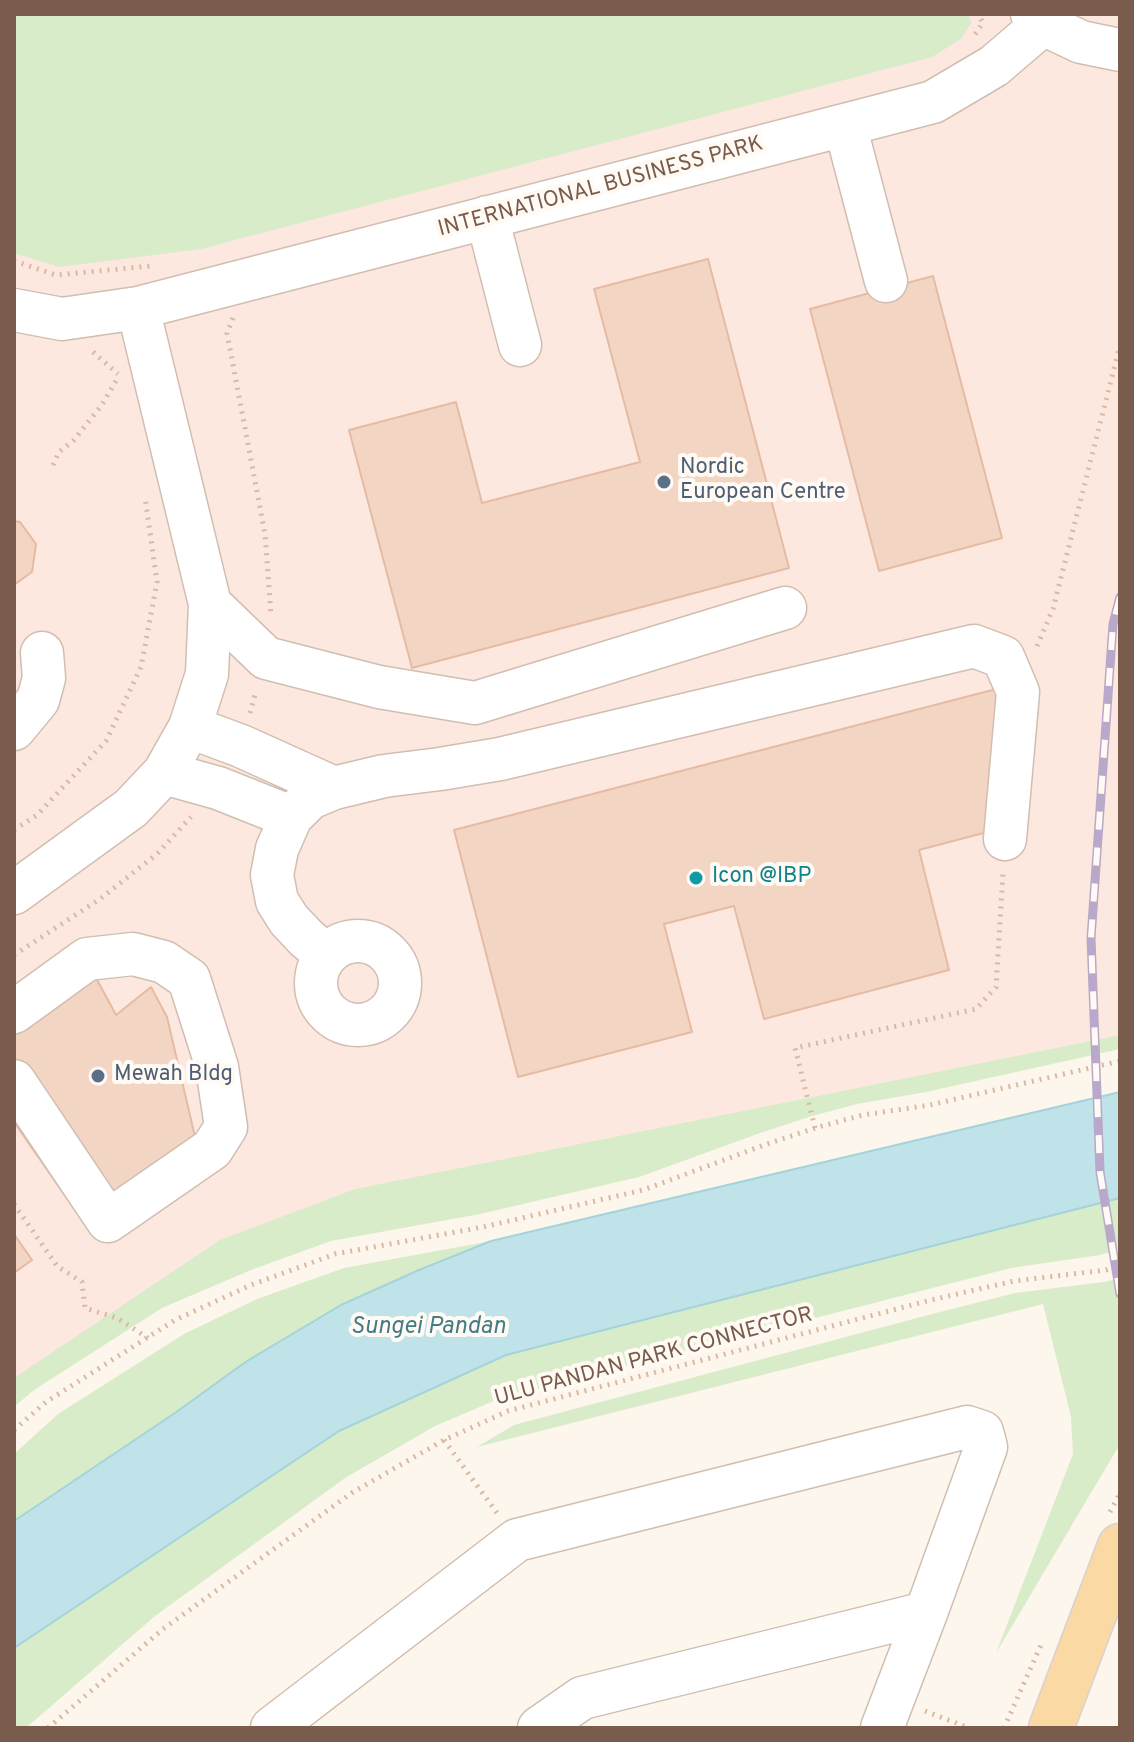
<!DOCTYPE html>
<html>
<head>
<meta charset="utf-8">
<style>
	body { margin:0 }
	#map { position:relative; width:1134px; height:1742px; overflow:hidden; background:#fdf6ec; font-family:Overpass,sans-serif }
	canvas { display:block }
	.frame { position:absolute; inset:0; border:16px solid #7a5c4d; pointer-events:none }
</style>
</head>
<body>
<div id="map">
<canvas width="1134" height="1742"></canvas>
<div class="frame"></div>
</div>
<script>
const ctx = document.querySelector('canvas').getContext('2d');
ctx.lineJoin = 'round';
function fill(path, color) {
  ctx.fillStyle = color;
  ctx.fill(path, 'evenodd');
}
function shape(rows) {
  const path = new Path2D();
  for (const r of rows) {
    if (r.length === 3) {
      path.moveTo(r[0] + r[2], r[1]);
      path.arc(r[0], r[1], r[2], 0, 2 * Math.PI);
      continue;
    }
    path.moveTo(r[0], r[1]);
    for (let i = 2; i < r.length; i += 2) path.lineTo(r[i], r[i + 1]);
  }
  return path;
}
function strokePath(path, color, width, dash) {
  ctx.strokeStyle = color;
  ctx.lineWidth = width;
  ctx.lineCap = dash ? 'butt' : 'round';
  ctx.setLineDash(dash || []);
  ctx.stroke(path);
}
function label(font, color, halo, rows, align = 'center') {
  ctx.font = font + ' Overpass,sans-serif';
  ctx.lineWidth = 8;
  ctx.setLineDash([]);
  ctx.textBaseline = 'middle';
  ctx.strokeStyle = halo;
  ctx.fillStyle = color;
  for (const [text, x, y, turn = 0] of rows) {
    ctx.save();
    ctx.translate(x, y);
    ctx.rotate((+turn || 0) * Math.PI / 180);
    ctx.textAlign = isNaN(turn) ? turn : align;
    if (halo) ctx.strokeText(text, 0, 0);
    ctx.fillText(text, 0, 0);
    ctx.restore();
  }
}
fill(shape([
	[14,14,1120,14,1120,1035,355,1189,14,1378]
]), '#fde8e0');
fill(shape([
	[14,14,967,14,972,22,961,39,932,57,201,249,59,267,14,253],
	[1120,1035,1120,1049,926,1092,857,1104,812,1116,763,1132,639,1177,480,1214,331,1241,251,1270,162,1308,34,1390,14,1407,14,1378,220,1240,355,1189],
	[1120,1198,1120,1249,1100,1255,1011,1268,501,1398,435,1426,345,1478,155,1616,26,1728,14,1728,14,1648,339,1431,507,1355],
	[491,1241,419,1270,341,1305,247,1361,175,1413,14,1521,14,1454,58,1414,184,1334,257,1299,344,1268],
	[1120,1278,1120,1444,996,1653,1073,1454,1071,1417,1043,1304,477,1447,514,1425,936,1313,1015,1293,1104,1282]
]), '#d8ecc9');
const water = shape([
	[1120,1092,1120,1198,506,1355,339,1431,14,1648,14,1521,175,1413,247,1361,341,1305,419,1270,491,1241,1120,1092]
]);
fill(water, '#bfe3e8');
strokePath(water, '#a5d3da', 2);
const building = shape([
	[708,259,789,568,412,668,349,430,456,402,482,503,640,462,594,289,708,259],
	[933,276,1002,538,879,571,810,309,933,276],
	[14,521,20,522,36,544,32,572,14,585,14,521],
	[1000,688,991,831,919,850,949,970,764,1019,734,906,664,924,692,1032,518,1077,454,830,1000,688],
	[95,976,116,1015,151,987,167,1017,196,1141,84,1223,14,1122,14,1030,95,976],
	[14,1234,32,1260,14,1273,14,1234]
]);
fill(building, '#f3d5c3');
strokePath(building, '#e6bba3', 2);
const minor = shape([
	[1032,14,1043,24,1081,42,1120,50],
	[845,125,886,281],
	[487,217,520,345],
	[14,310,62,319,138,308,933,102,994,66,1043,24],
	[210,604,266,658,379,687,475,703,785,608],
	[190,727,241,746,334,788],
	[14,729,38,700,44,678,42,653],
	[164,773,218,788,291,817],
	[14,893,131,808,164,773,190,727,207,674,210,604,138,308],
	[358,983,42],
	[326,955,306,938,289,920,277,901,272,875,277,849,291,817,310,798,334,788,384,776,440,769,500,759,974,646,1003,657,1018,692,1005,839],
	[14,1012,87,959,133,954,164,962,189,979,217,1067,226,1127,212,1149,108,1221,14,1081],
	[272,1728,517,1540,967,1427,982,1432,986,1447,926,1613,882,1728],
	[539,1728,582,1698,926,1613]
]);
const major = shape([
	[1051,1728,1120,1546]
]);
strokePath(minor, '#d1beb0', 45);
strokePath(major, '#dad1cd', 47);
strokePath(shape([
	[975,34,983,23,978,14],
	[14,261,56,275,151,266],
	[233,318,227,333,265,534,271,615],
	[93,352,118,374],
	[53,465,59,452,74,440,101,406,119,376],
	[1037,646,1053,609,1120,345],
	[250,713,256,691],
	[14,830,37,815,106,741,141,667,157,582,145,497],
	[14,955,100,899,157,854,191,817],
	[815,1128,795,1048,976,1009,996,987,1003,872],
	[14,1204,57,1266,82,1282,85,1308,117,1318,148,1338],
	[14,1430,46,1402,175,1320,251,1285,335,1254,483,1227,643,1190,767,1144,815,1128,863,1115,930,1105,1120,1061],
	[444,1440,497,1513],
	[1110,1512,1120,1493],
	[925,1711,969,1728],
	[48,1728,163,1629,353,1492,444,1440,508,1411,931,1300,1014,1281,1106,1270,1120,1265],
	[1004,1728,1041,1645]
]), '#d9b8a5', 5, [2, 6]);
strokePath(minor, '#fff', 42);
strokePath(major, '#fbd9a5', 44);
const rail = shape([
	[1120,597,1113,624,1091,938,1100,1172,1120,1294]
]);
strokePath(rail, '#b9a8c9', 9);
strokePath(rail, '#fffaf3', 6, [18]);
for (const [x, y, r, color] of [
	[664,482,8,"#5c6f8a"],
	[696,878,8,"#0f9aa8"],
	[98,1076,8,"#5c6f8a"]
]) {
  const dot = new Path2D();
  dot.arc(x, y, r, 0, 2 * Math.PI);
  ctx.fillStyle = color;
  ctx.fill(dot);
  strokePath(dot, '#fffaf3', 3);
}
label('22px', '#7a5c4d', '#fffaf3', [
	["INTERNATIONAL BUSINESS PARK",601,188,-15],
	["ULU PANDAN PARK CONNECTOR",654,1358,-15]
]);
label('22px', '#4e5e75', '#fffaf3', [
	["Nordic",680,469],
	["European Centre",680,494],
	["Mewah Bldg",114,1076]
], 'left');
label('22px', '#0d838f', '#fffaf3', [
	["Icon @IBP",712,878]
], 'left');
label('italic 24px', '#437c86', '#fffaf3', [
	["Sungei Pandan",428,1328]
]);
</script>
</body>
</html>
